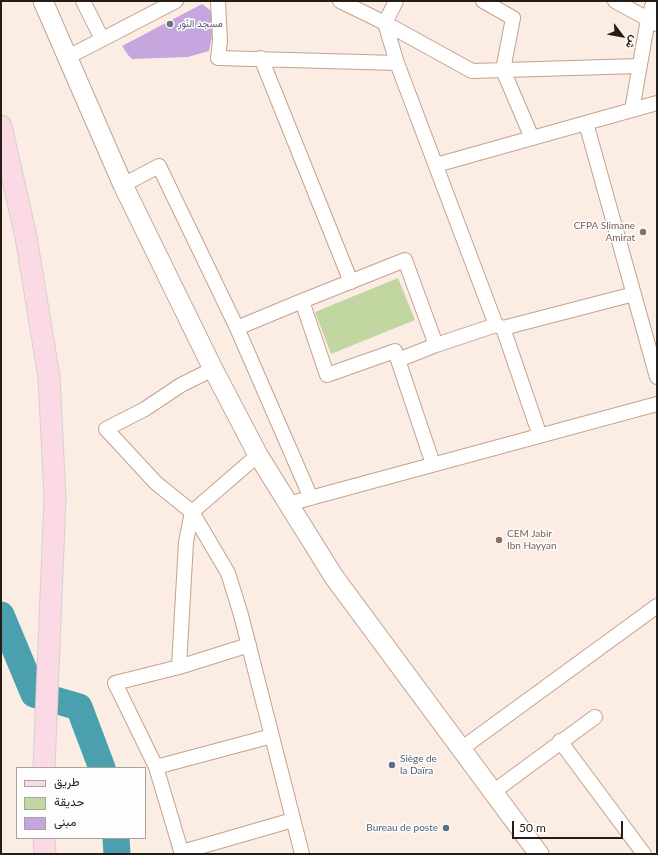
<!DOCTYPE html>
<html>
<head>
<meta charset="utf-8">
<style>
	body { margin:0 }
	#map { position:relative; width:658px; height:855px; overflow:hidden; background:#fbede4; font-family:Lato,Vazirmatn,sans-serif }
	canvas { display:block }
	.frame { position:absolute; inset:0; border:2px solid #271b13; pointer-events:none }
	.legend { position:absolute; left:16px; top:767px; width:130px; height:72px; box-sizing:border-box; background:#fdfdfd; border:1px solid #a7a39f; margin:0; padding:5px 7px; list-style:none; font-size:12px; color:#271b13 }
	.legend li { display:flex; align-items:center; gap:8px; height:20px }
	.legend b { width:20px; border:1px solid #a7a39f }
	.north { position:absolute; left:602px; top:16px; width:40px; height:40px; -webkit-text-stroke:3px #fdfdfd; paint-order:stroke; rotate:122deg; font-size:11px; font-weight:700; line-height:16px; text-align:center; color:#271b13 }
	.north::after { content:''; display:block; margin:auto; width:14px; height:18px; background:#271b13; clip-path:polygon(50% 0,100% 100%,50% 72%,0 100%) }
	.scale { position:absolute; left:512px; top:821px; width:111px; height:18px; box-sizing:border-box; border:2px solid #271b13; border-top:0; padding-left:5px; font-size:12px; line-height:14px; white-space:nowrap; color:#271b13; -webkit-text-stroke:3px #fdfdfd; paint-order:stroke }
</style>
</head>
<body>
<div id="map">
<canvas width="658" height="855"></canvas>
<div class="frame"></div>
<ul class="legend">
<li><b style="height:5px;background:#fbdae5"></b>طريق</li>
<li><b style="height:11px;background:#c2d6a2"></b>حديقة</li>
<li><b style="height:11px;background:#c5a6de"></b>مبنى</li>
</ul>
<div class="north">ش</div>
<div class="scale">50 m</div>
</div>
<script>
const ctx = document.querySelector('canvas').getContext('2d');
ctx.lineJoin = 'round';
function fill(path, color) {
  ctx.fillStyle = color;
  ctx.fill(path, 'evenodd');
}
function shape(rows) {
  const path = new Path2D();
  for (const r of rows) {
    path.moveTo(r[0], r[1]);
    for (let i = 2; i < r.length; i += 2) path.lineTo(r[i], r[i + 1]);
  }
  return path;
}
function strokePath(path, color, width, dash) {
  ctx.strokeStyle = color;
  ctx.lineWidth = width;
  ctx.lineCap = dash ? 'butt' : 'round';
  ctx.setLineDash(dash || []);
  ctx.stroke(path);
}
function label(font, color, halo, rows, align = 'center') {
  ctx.font = font + ' Lato,Vazirmatn,sans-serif';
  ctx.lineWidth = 3;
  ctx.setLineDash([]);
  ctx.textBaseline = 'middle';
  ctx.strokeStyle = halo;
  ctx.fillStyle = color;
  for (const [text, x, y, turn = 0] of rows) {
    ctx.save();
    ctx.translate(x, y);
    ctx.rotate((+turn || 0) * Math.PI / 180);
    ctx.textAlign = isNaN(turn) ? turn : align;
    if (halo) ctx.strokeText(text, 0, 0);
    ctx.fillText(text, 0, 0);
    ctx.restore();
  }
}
fill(shape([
	[398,278,415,320,331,354,315,312]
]), '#c2d6a2');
strokePath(shape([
	[1,615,34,694,79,707,102,768],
	[116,838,117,854]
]), '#4ba0af', 27);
fill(shape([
	[202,4,210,10,214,25,209,51,188,57,132,59,128,55,122,46]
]), '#c5a6de');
const street = shape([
	[83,1,102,39],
	[218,1,220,41,218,58,397,63],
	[340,1,385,23,472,71,639,66],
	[396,1,385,23,397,63,496,325],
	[483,1,513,18,503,70,532,138],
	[615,1,657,24],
	[68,57,176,1],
	[261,58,351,282],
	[632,110,648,19,654,1],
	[586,123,657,377],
	[436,165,657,103],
	[123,185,159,166,237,328,311,498],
	[302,301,405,260,436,345],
	[237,328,302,301,327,375,395,351,433,464],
	[503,328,540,436],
	[398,360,436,345,496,325,503,328,634,294],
	[213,369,181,385,145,409,106,429,156,483,192,512,228,573,241,615,302,854],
	[288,504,657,404],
	[179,667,186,542,192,512,258,455],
	[560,741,644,854],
	[461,749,657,606],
	[156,767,272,736],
	[493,792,595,717],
	[182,852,293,820],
	[182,854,156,767,115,683,179,667,249,645]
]);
const secondary = shape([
	[43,1,123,185,213,369,258,455,334,577,539,854]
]);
const primary = shape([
	[1,126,26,237,49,377,55,498,44,768],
	[44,838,45,854]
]);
strokePath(street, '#c3a28e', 16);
strokePath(secondary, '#c3a28e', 21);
strokePath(primary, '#d4d1d0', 23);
strokePath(street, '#fff', 14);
strokePath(secondary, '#fff', 19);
strokePath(primary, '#fbdae5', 21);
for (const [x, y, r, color] of [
	[170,24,4,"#6b7280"],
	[643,232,4,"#8d6e63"],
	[499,540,4,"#8d6e63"],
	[392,765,4,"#5c6f8a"],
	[446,828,4,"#5c6f8a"]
]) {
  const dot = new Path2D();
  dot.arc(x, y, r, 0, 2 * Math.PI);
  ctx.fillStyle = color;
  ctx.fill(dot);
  strokePath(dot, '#fdfdfd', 1.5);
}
label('10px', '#5b616d', '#fdfdfd', [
	["مسجد النّور",178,24]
], 'left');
label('10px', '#785e54', '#fdfdfd', [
	["CFPA Slimane",635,226],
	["Amirat",635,238],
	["CEM Jabir",507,534,"left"],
	["Ibn Hayyan",507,546,"left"]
], 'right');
label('10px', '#4e5e75', '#fdfdfd', [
	["Siège de",400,759],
	["la Daïra",400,771],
	["Bureau de poste",438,828,"right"]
], 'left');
</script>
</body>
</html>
